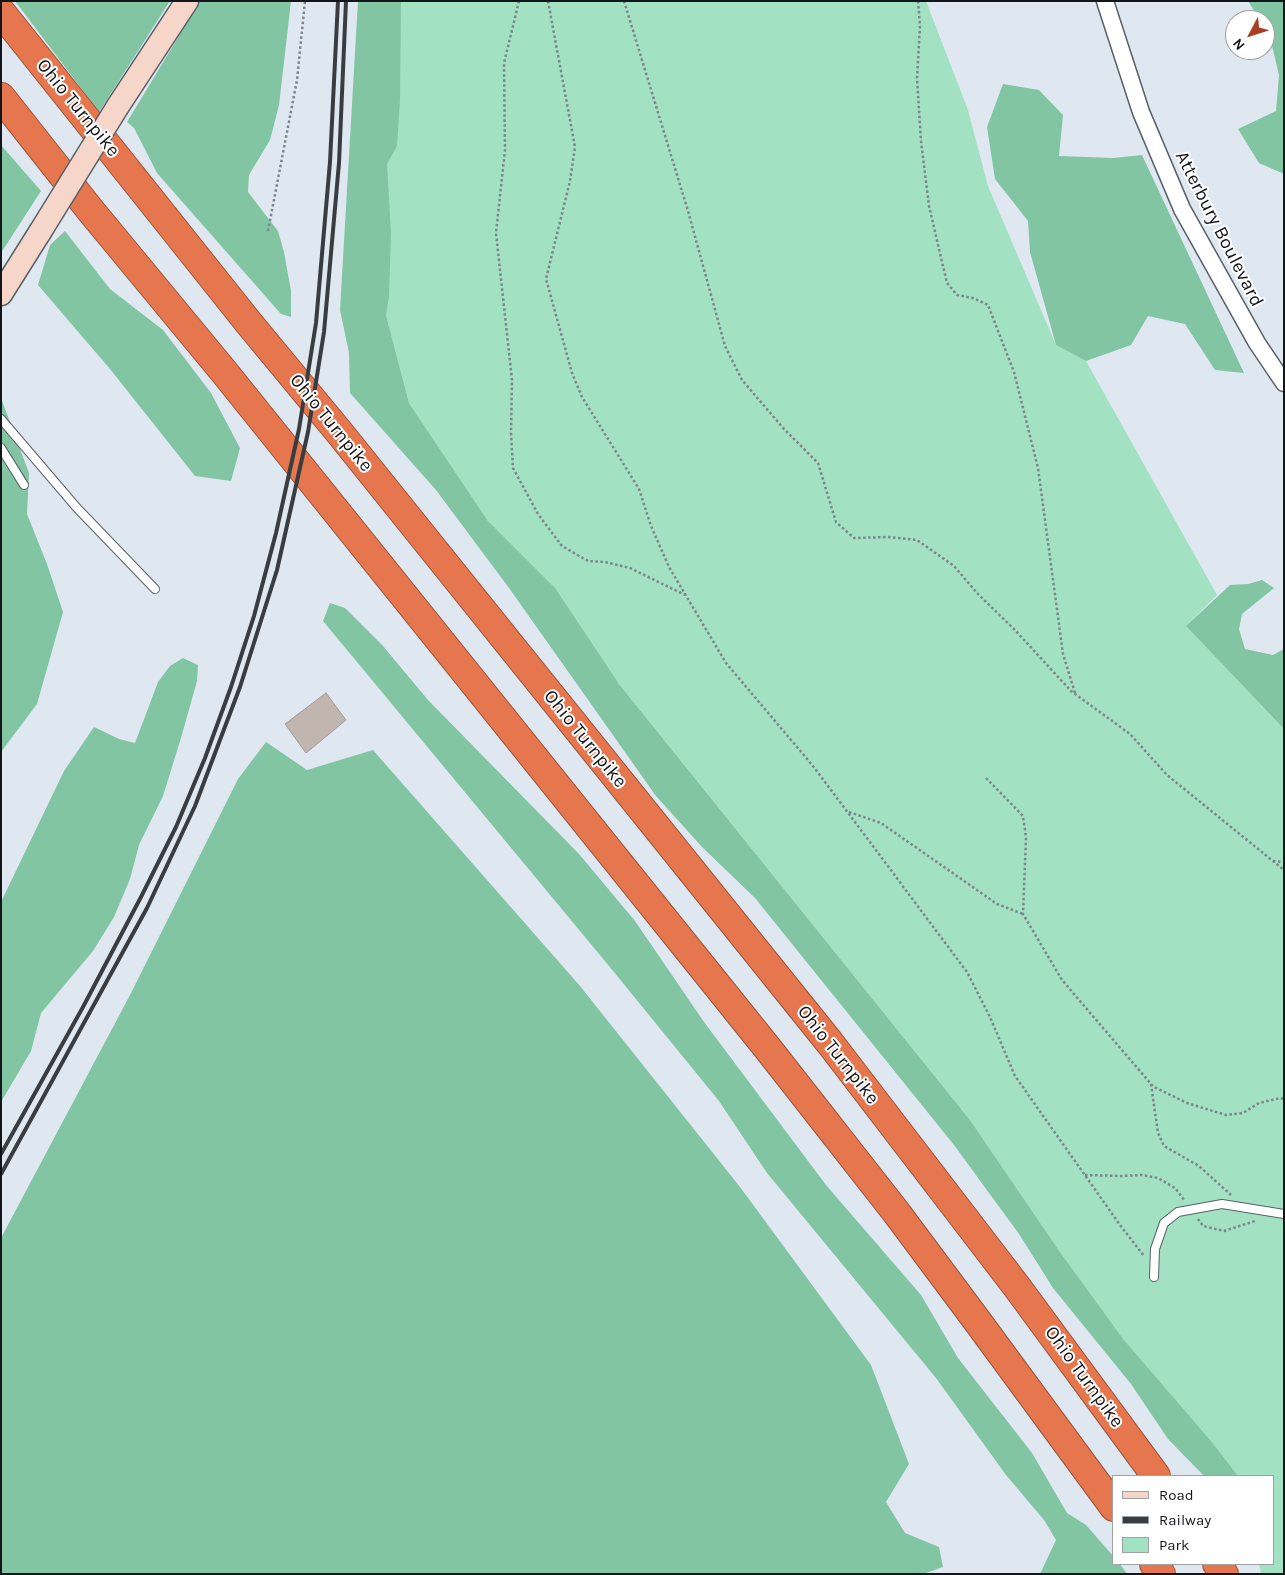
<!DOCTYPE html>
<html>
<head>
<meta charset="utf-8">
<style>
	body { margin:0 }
	#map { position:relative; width:1285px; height:1575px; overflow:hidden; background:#dfe8f1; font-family:Karla,sans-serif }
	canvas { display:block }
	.frame { position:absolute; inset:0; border:2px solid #121519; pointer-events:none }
	.legend { position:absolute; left:1112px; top:1475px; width:162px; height:90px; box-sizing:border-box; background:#fff; border:1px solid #a0a1a3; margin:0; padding:6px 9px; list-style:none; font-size:15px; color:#121519 }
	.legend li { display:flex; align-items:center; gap:10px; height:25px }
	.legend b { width:25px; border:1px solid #a0a1a3 }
	.north { position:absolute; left:1225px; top:10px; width:50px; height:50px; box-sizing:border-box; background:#fff; border:1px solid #a0a1a3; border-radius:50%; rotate:230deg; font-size:14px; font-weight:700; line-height:20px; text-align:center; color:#121519 }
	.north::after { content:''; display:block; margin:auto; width:18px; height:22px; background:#a83f24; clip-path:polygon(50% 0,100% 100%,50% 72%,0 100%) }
</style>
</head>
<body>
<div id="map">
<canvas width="1285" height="1575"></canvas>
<div class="frame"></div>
<ul class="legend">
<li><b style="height:6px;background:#f7d6ca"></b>Road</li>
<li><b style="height:6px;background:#393d42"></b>Railway</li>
<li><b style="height:14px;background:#a2e2c2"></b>Park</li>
</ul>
<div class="north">N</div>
</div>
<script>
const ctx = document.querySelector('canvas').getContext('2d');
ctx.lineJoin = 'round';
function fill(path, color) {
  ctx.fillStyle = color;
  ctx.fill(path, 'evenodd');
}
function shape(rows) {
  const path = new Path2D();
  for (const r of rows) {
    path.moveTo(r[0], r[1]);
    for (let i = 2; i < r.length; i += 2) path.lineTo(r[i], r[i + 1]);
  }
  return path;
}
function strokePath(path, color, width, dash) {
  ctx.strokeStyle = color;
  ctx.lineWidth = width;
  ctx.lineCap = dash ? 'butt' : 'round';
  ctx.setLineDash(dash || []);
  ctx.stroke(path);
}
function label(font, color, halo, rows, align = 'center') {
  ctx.font = font + ' Karla,sans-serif';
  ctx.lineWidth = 4;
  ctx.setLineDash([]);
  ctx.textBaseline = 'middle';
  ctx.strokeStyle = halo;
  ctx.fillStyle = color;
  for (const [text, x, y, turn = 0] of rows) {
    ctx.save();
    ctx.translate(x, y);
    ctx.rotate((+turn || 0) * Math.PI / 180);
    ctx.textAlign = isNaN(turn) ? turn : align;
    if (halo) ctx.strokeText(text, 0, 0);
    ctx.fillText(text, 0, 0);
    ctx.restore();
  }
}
fill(shape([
	[383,1,926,1,968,110,988,186,1056,345,1086,361,1217,595,1186,626,1284,729,1284,1574,1261,1574,1259,1564,1274,1564,1274,1476,1238,1476,1212,1442,1120,1336,1060,1252,970,1120,488,521,409,403,386,315]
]), '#a2e2c2');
fill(shape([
	[15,1,170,1,99,112],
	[200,1,291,1,279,105,270,140,249,175,248,192,278,231,284,252,291,291,291,317,281,314,157,173,134,128,127,122],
	[358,1,401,1,400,100,397,146,387,164,391,233,389,296,386,315,409,403,488,521,555,588,619,684,970,1120,1060,1252,1123,1339,1212,1442,1238,1476,1204,1476,1168,1439,1131,1384,1053,1288,1019,1234,954,1145,755,898,702,847,656,796,509,588,436,490,350,393,349,353,340,310],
	[1248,1,1284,1,1284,174,1259,163,1238,129,1276,111,1279,75,1269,33,1265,27,1265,20,1260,20],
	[1003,84,1039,90,1063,115,1059,156,1113,158,1142,155,1244,373,1215,370,1185,324,1148,316,1131,345,1086,361,1056,345,1030,252,1028,221,995,179,987,127],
	[1,145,41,191,1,253],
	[65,231,110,289,163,330,211,393,240,448,231,481,195,476,110,369,38,285,50,245],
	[1,398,29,473,27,514,47,564,63,612,37,704,1,752],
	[1262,580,1274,588,1242,614,1239,629,1245,649,1273,655,1284,649,1284,729,1186,626,1230,585,1248,584],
	[330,603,345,608,383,646,428,700,579,854,635,921,704,1022,826,1185,921,1295,958,1358,1032,1453,1067,1513,1086,1525,1114,1557,1114,1564,1120,1564,1127,1574,1040,1574,1056,1540,1044,1520,1006,1475,936,1378,767,1173,719,1101,609,966,323,621],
	[183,658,198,665,197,681,181,738,163,796,139,845,130,879,114,917,93,951,41,1013,31,1051,1,1102,1,902,64,771,94,727,119,739,135,743,158,682,170,666],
	[266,742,307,770,373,750,580,986,740,1187,871,1365,909,1464,886,1502,905,1533,939,1547,943,1567,923,1574,1,1574,1,1238,130,995,238,779]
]), '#81c5a3');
const building = shape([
	[326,693,346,720,306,753,285,724,326,693]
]);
fill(building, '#c1b5af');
strokePath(building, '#a69a94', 1);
const lane = shape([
	[1,419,77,508,155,589],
	[1,448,24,485],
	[1154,1277,1155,1249,1164,1223,1178,1212,1222,1204,1284,1214]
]);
const street = shape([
	[1105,1,1141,112,1182,209,1257,343,1284,383]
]);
const secondary = shape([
	[118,106,187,1],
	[1,294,40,232]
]);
const highway = shape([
	[1,12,248,322,339,432,830,1043,1017,1287,1156,1476],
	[1,97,91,211,225,373,769,1050,896,1212,978,1322,1114,1507],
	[1154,1564,1161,1574],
	[1217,1564,1224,1574]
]);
strokePath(lane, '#596068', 10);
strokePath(street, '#596068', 19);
strokePath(secondary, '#596068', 25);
strokePath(highway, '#9b543b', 30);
strokePath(shape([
	[519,1,504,63,505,150,496,233,512,380,511,433,513,468,538,514,562,546,588,561,605,562,630,568,685,595],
	[548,1,575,147,570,181,546,279,572,373,582,397,639,489,651,526,669,567,726,663,813,766,967,972,990,1017,1015,1076,1120,1225,1144,1256],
	[624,1,688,211,725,346,742,380,784,429,818,463,836,522,854,538,889,537,917,540,954,566,977,593,1015,630,1071,691,1130,734,1167,775,1284,870],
	[918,1,920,26,917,78,921,141,929,206,947,283,957,295,973,298,988,305,1014,372,1038,468,1063,654,1075,693],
	[268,231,297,80,305,1],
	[986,778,1023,816,1026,838,1023,914,1062,980,1151,1084,1154,1087,1187,1103,1226,1115,1243,1113,1259,1103,1280,1098,1284,1099],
	[849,812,881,823,997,904,1023,914],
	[1273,861,1284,862],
	[1151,1084,1158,1133,1164,1146,1199,1166,1231,1195],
	[1085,1175,1122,1176,1142,1175,1158,1178,1175,1188,1185,1201],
	[1198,1219,1203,1226,1224,1231,1255,1221]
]), '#7e848b', 2.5, [2.5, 2.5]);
strokePath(lane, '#fff', 8);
strokePath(street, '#fff', 16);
strokePath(secondary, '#f7d6ca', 22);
strokePath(highway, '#e5764d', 28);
strokePath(shape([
	[1,1154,83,1007,141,897,176,827,205,758,231,687,254,616,276,533,299,429,316,323,330,162,338,1],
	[1,1174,147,908,195,806,240,687,277,570,308,432,324,332,339,163,346,1]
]), '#393d42', 4);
const secondaryBridge = shape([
	[40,232,118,106]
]);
strokePath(secondaryBridge, '#596068', 25, []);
strokePath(secondaryBridge, '#f7d6ca', 22);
label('19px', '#121519', '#fff', [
	["Ohio Turnpike",78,108,51],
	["Atterbury Boulevard",1219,229,63],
	["Ohio Turnpike",331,423,51],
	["Ohio Turnpike",585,739,51],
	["Ohio Turnpike",838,1055,52],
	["Ohio Turnpike",1084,1377,54]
]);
</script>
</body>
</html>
